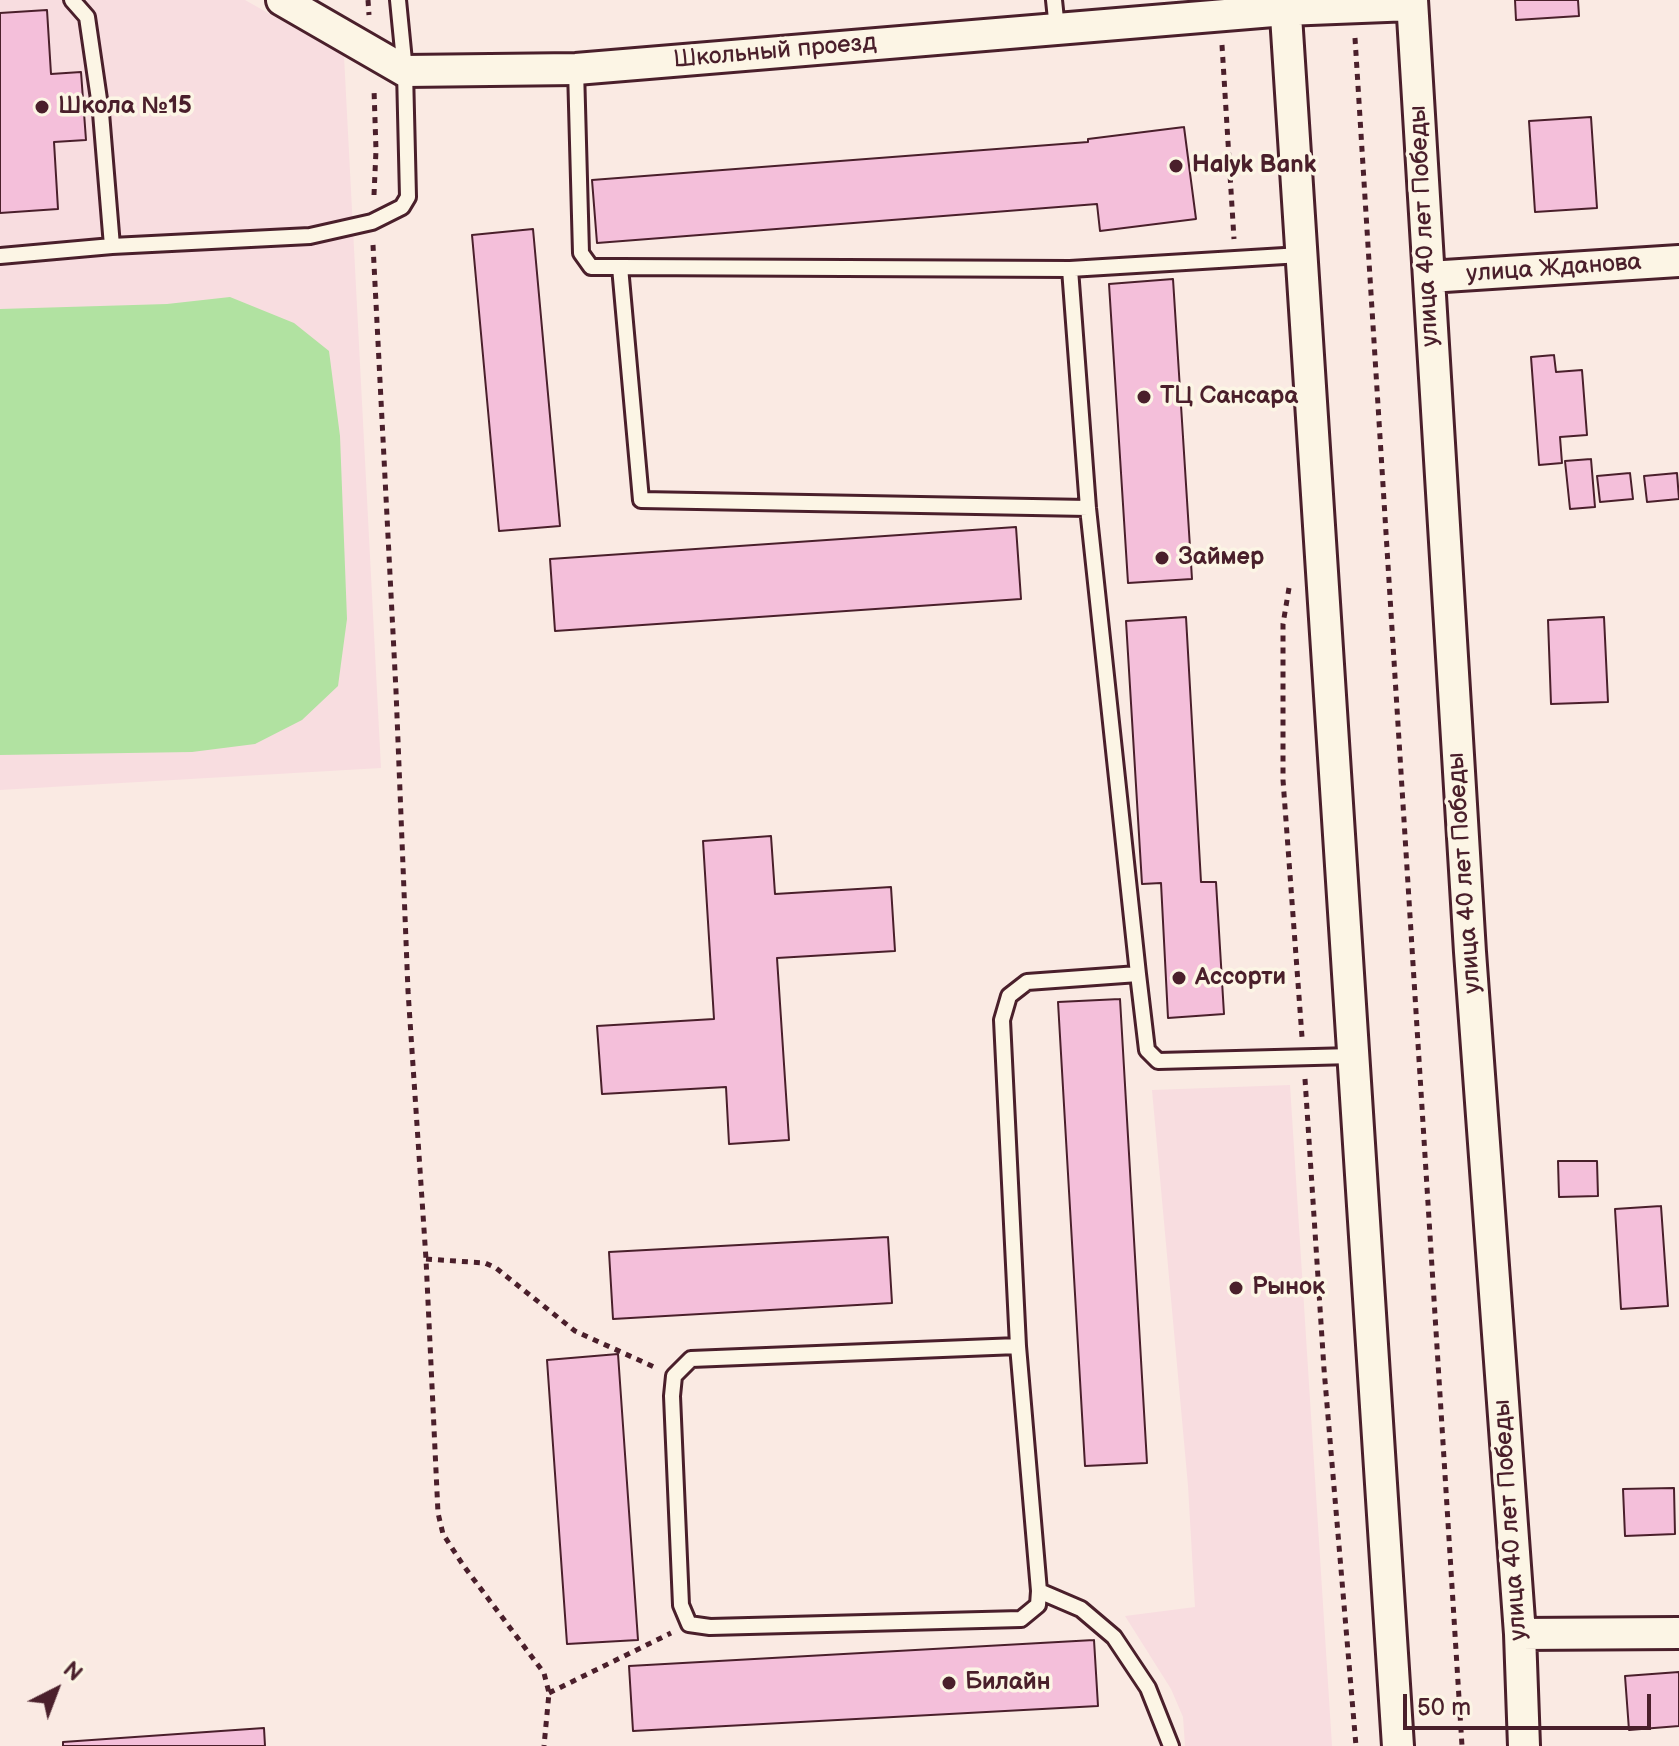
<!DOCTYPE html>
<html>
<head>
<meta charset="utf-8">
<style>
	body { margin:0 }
	#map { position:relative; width:1679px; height:1746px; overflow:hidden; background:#faeae3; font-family:"Balsamiq Sans",sans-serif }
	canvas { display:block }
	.north { position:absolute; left:16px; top:1650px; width:80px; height:80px; -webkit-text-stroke:6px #fcf5e5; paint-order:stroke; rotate:42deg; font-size:22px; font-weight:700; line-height:32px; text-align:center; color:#4a1f2b }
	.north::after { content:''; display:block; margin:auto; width:28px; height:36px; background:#4a1f2b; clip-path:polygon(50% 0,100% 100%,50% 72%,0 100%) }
	.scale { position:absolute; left:1403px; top:1694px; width:248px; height:36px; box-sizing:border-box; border:4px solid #4a1f2b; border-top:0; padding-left:10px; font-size:24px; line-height:28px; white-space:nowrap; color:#4a1f2b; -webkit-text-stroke:6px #fcf5e5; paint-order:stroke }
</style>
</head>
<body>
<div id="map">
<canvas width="1679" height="1746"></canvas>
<div class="north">N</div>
<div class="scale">50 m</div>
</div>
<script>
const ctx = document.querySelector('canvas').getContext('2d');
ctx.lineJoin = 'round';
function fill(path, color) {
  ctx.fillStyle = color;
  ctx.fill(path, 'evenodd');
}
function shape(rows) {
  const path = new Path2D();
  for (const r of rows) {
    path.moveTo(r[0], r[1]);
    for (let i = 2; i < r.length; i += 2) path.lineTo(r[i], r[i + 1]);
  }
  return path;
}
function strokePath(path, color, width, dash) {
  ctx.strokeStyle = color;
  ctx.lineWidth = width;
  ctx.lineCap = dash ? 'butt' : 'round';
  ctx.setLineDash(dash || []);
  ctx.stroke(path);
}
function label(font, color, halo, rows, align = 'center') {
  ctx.font = font + ' "Balsamiq Sans",sans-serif';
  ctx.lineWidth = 7;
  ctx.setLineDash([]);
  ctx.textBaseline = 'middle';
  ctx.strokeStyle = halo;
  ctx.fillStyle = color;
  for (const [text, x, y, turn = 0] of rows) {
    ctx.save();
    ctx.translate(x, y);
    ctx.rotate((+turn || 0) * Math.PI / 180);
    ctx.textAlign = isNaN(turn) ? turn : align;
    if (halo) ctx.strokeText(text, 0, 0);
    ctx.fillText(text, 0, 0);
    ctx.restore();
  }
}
fill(shape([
	[0,0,245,0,344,56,381,768,0,790],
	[1290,1085,1332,1746,1185,1746,1183,1717,1171,1689,1125,1616,1195,1607,1188,1486,1152,1090]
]), '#f8dde0');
fill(shape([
	[230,297,294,323,329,351,340,436,347,619,338,686,302,720,255,744,192,752,0,755,0,309,167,304]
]), '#b1e2a1');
const building = shape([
	[1515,0,1578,0,1579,16,1516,20,1515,0],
	[47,10,51,74,81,72,86,140,54,142,58,209,0,213,0,13,47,10],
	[1591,117,1597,208,1535,212,1529,121,1591,117],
	[1184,127,1196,219,1100,231,1097,204,597,243,592,180,1088,142,1088,139,1184,127],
	[533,229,560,526,499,531,472,235,533,229],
	[1173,279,1192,579,1128,583,1109,284,1173,279],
	[1554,355,1556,372,1582,370,1587,435,1560,437,1562,463,1539,465,1531,357,1554,355],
	[1591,459,1595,507,1570,509,1565,461,1591,459],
	[1630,473,1633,499,1600,502,1597,476,1630,473],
	[1677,473,1679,499,1647,502,1644,476,1677,473],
	[1016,527,1021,599,555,631,550,559,1016,527],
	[1186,617,1201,882,1216,882,1224,1014,1168,1018,1161,883,1142,884,1126,621,1186,617],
	[1604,617,1608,702,1551,704,1548,620,1604,617],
	[771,836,775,894,891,887,895,951,777,958,789,1140,729,1144,726,1087,602,1094,597,1026,714,1019,703,841,771,836],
	[1120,999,1147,1463,1085,1466,1058,1002,1120,999],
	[1558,1161,1597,1161,1598,1196,1559,1197,1558,1161],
	[1661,1206,1668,1306,1621,1309,1615,1209,1661,1206],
	[888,1237,892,1303,613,1319,609,1252,888,1237],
	[618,1354,638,1640,567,1644,547,1360,618,1354],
	[1674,1488,1675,1534,1625,1536,1623,1489,1674,1488],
	[1094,1640,1098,1706,633,1731,629,1666,1094,1640],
	[1679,1672,1679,1726,1629,1730,1625,1676,1679,1672],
	[264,1728,265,1746,63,1746,63,1742,264,1728]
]);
fill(building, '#f4bfda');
strokePath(building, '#4a1f2b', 2);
const lane = shape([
	[72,0,87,17,101,113,112,246],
	[1054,0,1057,29],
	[576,69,581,253,591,267,620,267],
	[0,256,112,246,310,236,372,222,402,207,408,197,405,71,398,0],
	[1070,269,1301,255],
	[1088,508,641,500,620,267,1070,269,1088,508,1138,974],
	[1018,1346,691,1359,674,1376,672,1396,681,1605,689,1624,710,1627,1021,1619,1038,1605,1039,1591,1018,1346,1002,1020,1009,996,1027,982,1138,974,1147,1050,1158,1061,1353,1056],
	[1039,1591,1081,1609,1114,1637,1148,1688,1171,1746]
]);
const street = shape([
	[282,0,405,71,576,69,1285,10,1412,5],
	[1285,0,1398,1746],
	[1412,0,1470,952,1520,1634,1524,1746],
	[1429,277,1679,261],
	[1520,1634,1679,1633]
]);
strokePath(lane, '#4a1f2b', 20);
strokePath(street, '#4a1f2b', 36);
strokePath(shape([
	[368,0,369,15],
	[1355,38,1462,1746],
	[1222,45,1234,239],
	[374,195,376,150,374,89],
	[373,245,396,691,408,991,426,1259,438,1513,443,1534,463,1565,544,1673,549,1693,544,1746],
	[1289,588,1283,624,1283,780,1302,1037],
	[1305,1079,1324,1369,1356,1746],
	[426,1259,485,1263,496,1268,575,1331,654,1367],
	[549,1693,671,1633]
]), '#4a1f2b', 5, [6, 6]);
strokePath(lane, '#fcf5e5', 14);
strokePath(street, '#fcf5e5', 30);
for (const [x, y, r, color] of [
	[42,107,8,"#4a1f2b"],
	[1176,166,8,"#4a1f2b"],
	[1144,397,8,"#4a1f2b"],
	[1162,558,8,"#4a1f2b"],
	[1179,978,8,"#4a1f2b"],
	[1236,1288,8,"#4a1f2b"],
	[949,1683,8,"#4a1f2b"]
]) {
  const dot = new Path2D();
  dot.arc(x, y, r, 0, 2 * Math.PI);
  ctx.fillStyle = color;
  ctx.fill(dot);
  strokePath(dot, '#fcf5e5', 3);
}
label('24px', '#4a1f2b', '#fcf5e5', [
	["Школьный проезд",775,52,-5],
	["улица 40 лет Победы",1425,226,-93],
	["улица Жданова",1554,269,-4],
	["улица 40 лет Победы",1465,873,-94],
	["улица 40 лет Победы",1511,1520,-94]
]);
label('bold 24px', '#4a1f2b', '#fcf5e5', [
	["Школа №15",58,107],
	["Halyk Bank",1192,166],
	["ТЦ Сансара",1160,397],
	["Займер",1178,558],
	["Ассорти",1195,978],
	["Рынок",1252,1288],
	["Билайн",965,1683]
], 'left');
</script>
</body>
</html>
